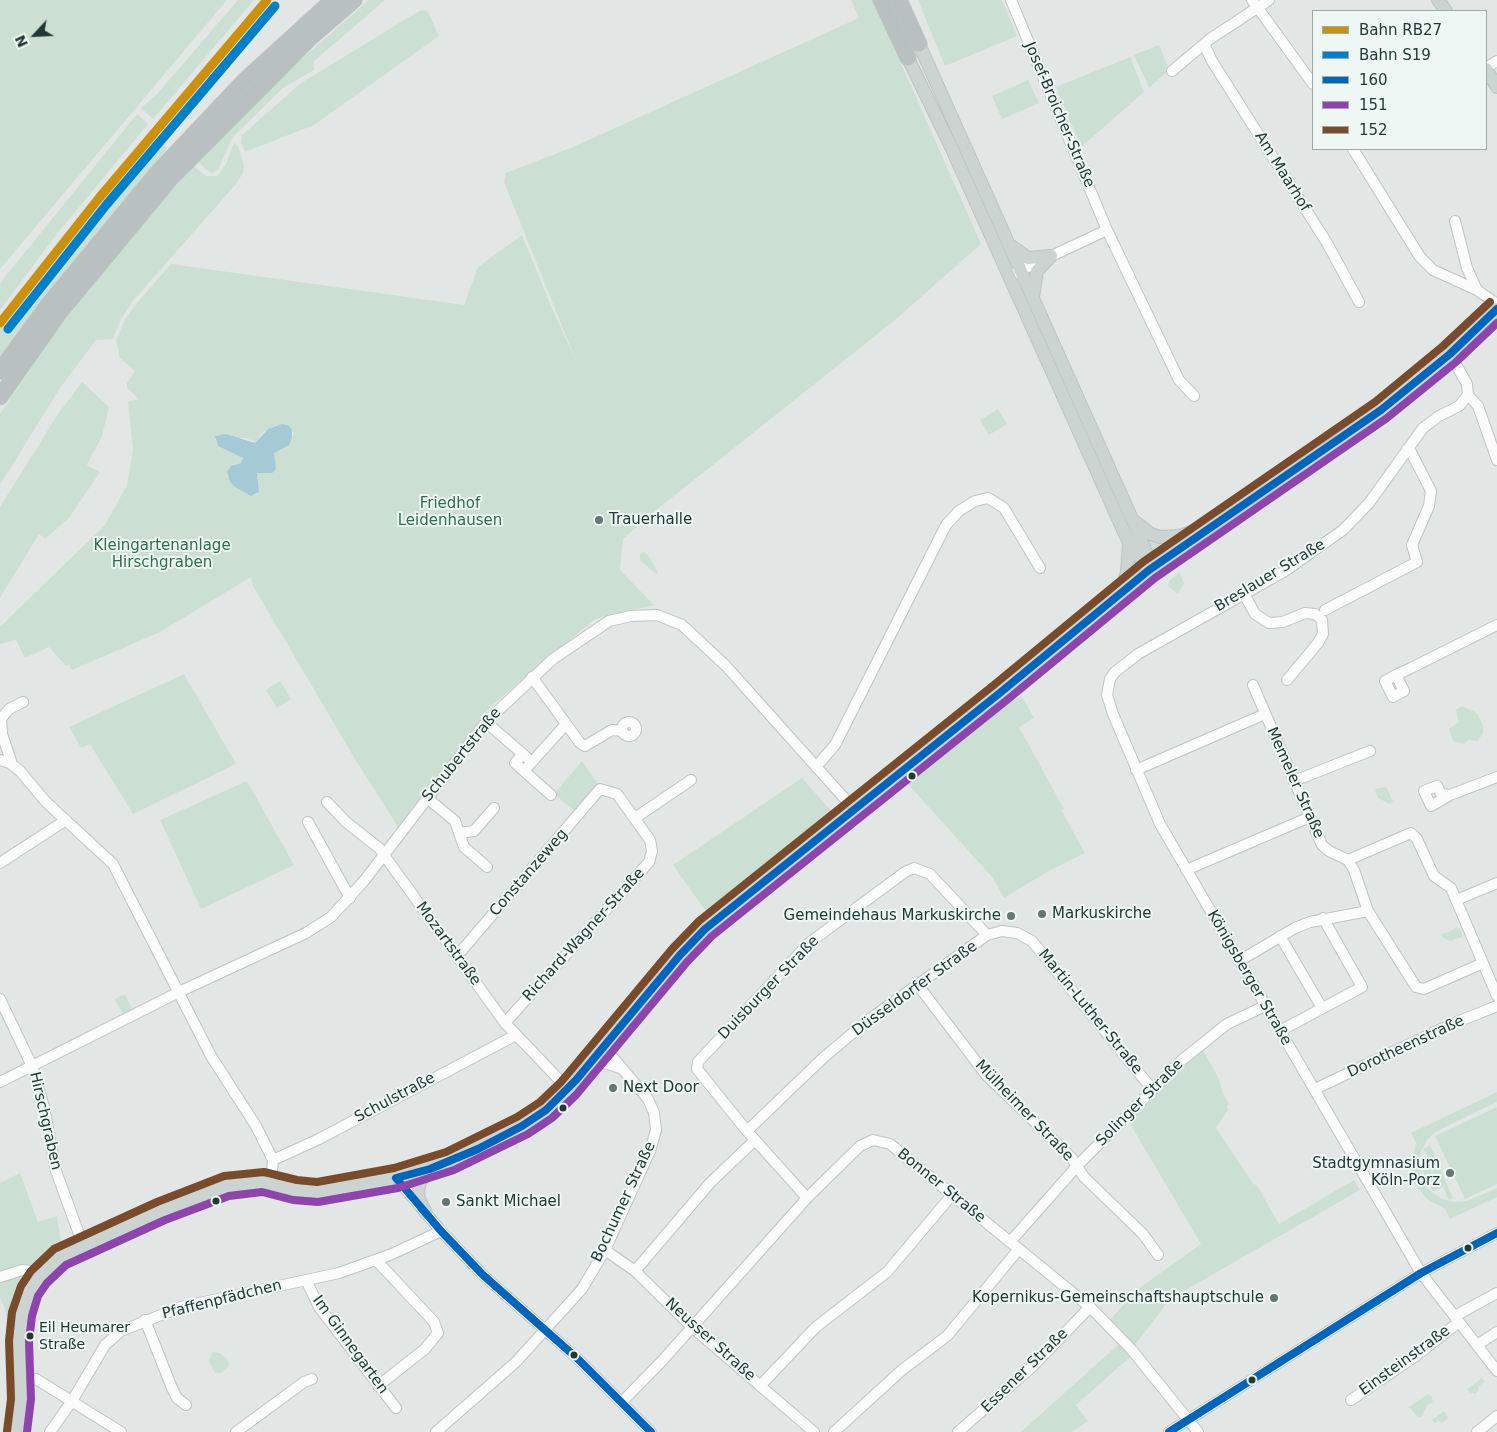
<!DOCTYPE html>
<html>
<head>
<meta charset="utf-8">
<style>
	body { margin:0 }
	#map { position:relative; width:1497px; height:1432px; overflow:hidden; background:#e2e7e5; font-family:"DejaVu Sans",sans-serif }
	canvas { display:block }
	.legend { position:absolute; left:1312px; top:10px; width:175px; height:140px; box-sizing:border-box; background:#eff7f4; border:1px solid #9daba8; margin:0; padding:6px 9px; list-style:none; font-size:15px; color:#213935 }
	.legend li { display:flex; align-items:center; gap:10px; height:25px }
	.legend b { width:25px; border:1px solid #9daba8 }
	.north { position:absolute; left:10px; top:10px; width:50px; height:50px; -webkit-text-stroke:4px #eff7f4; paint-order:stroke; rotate:245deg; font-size:14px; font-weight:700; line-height:20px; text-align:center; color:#213935 }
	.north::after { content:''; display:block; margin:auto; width:18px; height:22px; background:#213935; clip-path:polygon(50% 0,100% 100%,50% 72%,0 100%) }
</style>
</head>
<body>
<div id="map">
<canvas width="1497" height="1432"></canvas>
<ul class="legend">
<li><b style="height:6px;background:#cc900b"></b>Bahn RB27</li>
<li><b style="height:6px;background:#0080c8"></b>Bahn S19</li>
<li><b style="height:6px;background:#0065bd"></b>160</li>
<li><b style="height:6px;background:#8e44ad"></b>151</li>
<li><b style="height:6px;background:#7a4b2a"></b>152</li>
</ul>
<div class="north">N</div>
</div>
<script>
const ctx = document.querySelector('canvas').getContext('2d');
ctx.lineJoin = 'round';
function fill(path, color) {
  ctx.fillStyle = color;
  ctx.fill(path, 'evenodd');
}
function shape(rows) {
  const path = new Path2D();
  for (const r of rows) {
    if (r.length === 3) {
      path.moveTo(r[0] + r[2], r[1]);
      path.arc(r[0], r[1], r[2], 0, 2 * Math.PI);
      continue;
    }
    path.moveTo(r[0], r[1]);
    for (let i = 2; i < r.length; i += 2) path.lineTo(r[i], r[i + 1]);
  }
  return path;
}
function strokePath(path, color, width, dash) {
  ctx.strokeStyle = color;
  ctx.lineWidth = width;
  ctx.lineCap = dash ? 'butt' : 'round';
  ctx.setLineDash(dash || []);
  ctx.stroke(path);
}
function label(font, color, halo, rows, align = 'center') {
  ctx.font = font + ' "DejaVu Sans",sans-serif';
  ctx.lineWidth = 4;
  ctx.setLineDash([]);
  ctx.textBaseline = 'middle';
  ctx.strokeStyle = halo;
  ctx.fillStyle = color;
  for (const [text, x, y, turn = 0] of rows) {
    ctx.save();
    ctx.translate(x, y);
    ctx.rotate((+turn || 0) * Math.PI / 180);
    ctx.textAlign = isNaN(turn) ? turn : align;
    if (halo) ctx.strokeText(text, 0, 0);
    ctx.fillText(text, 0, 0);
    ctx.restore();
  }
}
fill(shape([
	[0,0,227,0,0,269],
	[238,0,254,0,153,119,141,108,158,93],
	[369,0,385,0,313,62,314,70,283,88,232,138,218,170,212,173,205,169,198,161,266,90],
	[851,0,873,0,981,244,895,320,650,515,623,539,620,570,654,605,595,619,490,707,398,827,355,759,253,586,251,577,160,632,72,670,69,664,66,666,49,647,25,658,16,640,0,644,0,627,105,525,127,485,133,450,128,402,139,399,127,388,127,383,135,371,120,358,116,341,124,321,136,304,171,264,464,305,478,267,522,235,551,306,576,361,504,182,506,173,573,147,859,18],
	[286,424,294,433,291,442,274,453,275,469,257,473,259,492,256,495,233,485,227,475,235,464,241,463,243,458,218,446,215,439,245,438,256,442,263,432,274,426],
	[918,0,1002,0,1017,36,945,66],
	[425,10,428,12,439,36,314,125,245,152,241,143,242,135,301,83,419,11],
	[1159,45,1169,70,1149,88,1134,55],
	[1130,57,1144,92,1081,147,1056,87],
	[1028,80,1039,103,1002,119,992,96],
	[137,114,148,124,56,235,0,310,0,284,5,277],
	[155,136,168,148,87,245,35,312,0,361,0,329,74,234],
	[234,143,238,146,244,165,243,173,236,184,132,302,121,319,113,339,96,340,60,388,0,485,0,414,56,331,144,221,193,166,206,176,217,176,226,164],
	[82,382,109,407,102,436,87,465,100,472,69,518,45,539,39,534,0,598,0,507,58,414],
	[998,409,1007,424,989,435,980,420],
	[1142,533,1179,540,1152,560],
	[644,552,649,556,658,573,655,573,640,560,640,554],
	[1179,572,1184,583,1178,594,1168,586,1169,581],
	[184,674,236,764,133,814,90,744,81,748,69,727],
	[280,681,291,699,277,708,266,690],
	[1022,696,1034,718,1019,727,1064,809,1061,810,1085,853,1047,872,1004,898,993,878,906,782,1006,703],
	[1462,706,1477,713,1483,726,1483,734,1477,741,1469,740,1464,744,1453,741,1449,729,1459,722,1456,710],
	[582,761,599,786,577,813,554,794],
	[802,778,833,813,707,913,673,865],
	[247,781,294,865,201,909,160,820],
	[1386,787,1393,801,1390,804,1378,798,1375,789],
	[1457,927,1462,932,1462,937,1450,941,1442,937,1442,934,1449,932],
	[125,994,133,1012,124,1017,115,999],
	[1203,1050,1219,1079,1223,1094,1229,1104,1226,1106,1228,1110,1216,1128,1254,1185,1256,1184,1279,1224,1354,1180,1360,1190,1170,1299,1135,1345,1110,1320,1138,1289,1201,1244,1129,1122,1168,1081],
	[1497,1092,1497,1102,1437,1131,1427,1140,1421,1151,1419,1164,1422,1179,1428,1189,1442,1199,1454,1202,1467,1201,1497,1188,1497,1197,1450,1219,1445,1209,1428,1200,1415,1184,1411,1166,1416,1143,1411,1133],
	[1497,1107,1497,1184,1465,1199,1435,1136],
	[1430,1145,1453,1198,1449,1200,1443,1187,1433,1192,1420,1165,1430,1160,1423,1149],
	[20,1173,38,1222,57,1216,61,1243,37,1265,21,1264,0,1273,0,1183],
	[19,1275,26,1275,27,1279,14,1306,12,1323,7,1324,5,1308,0,1298,0,1283],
	[1119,1344,1130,1357,1076,1405,1088,1421,1072,1432,1021,1432],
	[212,1352,220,1353,228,1360,229,1366,222,1373,215,1373,209,1361],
	[1482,1378,1485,1382,1479,1386,1478,1391,1475,1394,1469,1392,1468,1389],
	[1428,1394,1431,1396,1433,1402,1427,1405,1421,1417,1418,1417,1409,1407],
	[1444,1411,1448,1418,1442,1423,1438,1421,1435,1423,1432,1420]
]), '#cbe0d3');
fill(shape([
	[282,424,288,425,292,430,292,438,289,445,274,453,276,469,272,473,257,473,259,492,251,496,235,487,230,482,227,472,231,466,241,463,243,458,218,446,215,436,226,434,255,443,268,429]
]), '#a3cad5');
const minor = shape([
	[1011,0,1107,230,1179,380,1194,396],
	[1252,0,1313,84],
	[1204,44,1212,61,1327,243,1359,302],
	[1486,68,1497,61],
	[1172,71,1210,39,1269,0],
	[1353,149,1420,257,1433,270,1477,290,1497,304],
	[1455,221,1467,268,1477,290],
	[1015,273,1107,230],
	[1450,354,1467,384,1468,395,1478,406,1497,460],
	[1468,395,1459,406,1439,416,1423,428,1369,503,1343,530,1285,571,1138,654,1115,672,1110,679,1107,695,1113,714,1160,824,1421,1273,1497,1371],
	[1244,594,1255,614,1269,623,1283,622,1305,613,1315,614,1322,620,1323,634,1318,643,1287,680],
	[1325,610,1417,562,1412,545,1429,506,1431,491,1411,452,1407,449],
	[1396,675,1404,691,1393,697,1385,681,1396,675,1411,668,1497,625],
	[532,677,580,743,585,746,612,730,623,731],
	[1253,685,1322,845,1329,851,1348,860,1354,870,1368,911,1416,987,1424,989,1483,963],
	[486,722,532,762,524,771,551,795],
	[629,729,7],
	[523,754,515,763,524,771],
	[0,760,10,763,20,771,46,802,113,864,211,1056,256,1126,273,1160,271,1183],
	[532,762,566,724],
	[10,763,11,761,2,734,1,719,9,709,23,702],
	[816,767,835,745,946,525,959,511,975,501,988,498,1004,508,1040,568],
	[1136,770,1265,714],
	[1294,781,1370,751],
	[1450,795,1441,794,1437,786,1424,791,1431,806,1450,795,1497,777],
	[427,798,455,821,464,847,487,867],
	[327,802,346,822,379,848,505,1023,568,1089],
	[635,818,691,780],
	[308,822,350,898],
	[459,833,474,831,494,808],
	[1348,860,1411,833,1417,839,1434,876,1451,888,1497,996],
	[0,863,66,820],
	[1186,870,1310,817],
	[1456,900,1497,883],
	[1280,936,1322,1008],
	[457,956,600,789,617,794,650,840,652,851,649,862,505,1023],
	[1239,961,1295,928,1310,922,1368,911],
	[917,984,987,1076,1071,1157,1084,1177,1143,1234,1158,1255],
	[0,999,32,1066,44,1107,56,1171,83,1245],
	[1280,1031,1362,987,1323,918],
	[589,1065,605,1063,623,1069],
	[0,1082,179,992,306,933,331,917,364,881,486,722,553,659,609,621,631,616,657,615,682,625,726,666,854,809],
	[1315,1089,1452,1024,1497,1006],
	[747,1131,823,1058,867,1021,987,935,1002,931,1017,933,1032,941,1152,1089],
	[273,1160,319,1139,516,1035],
	[396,1178,441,1231,483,1275,579,1360,651,1432],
	[807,1198,747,1131,697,1069,698,1062,809,943,905,872,914,868,930,874,987,935],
	[1010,1242,1077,1166,1182,1060,1227,1024,1265,1006],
	[605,1250,635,1271,693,1328,814,1432],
	[376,1260,434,1322,438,1333,425,1349,378,1386],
	[635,1271,710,1183,755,1140],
	[0,1277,22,1270,32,1271,39,1277],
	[306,1280,319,1307,396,1408],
	[1455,1316,1497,1293],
	[145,1320,172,1388,177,1398,186,1405],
	[1477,1345,1497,1332],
	[36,1379,121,1432],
	[760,1386,816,1327,887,1272,952,1195],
	[1351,1400,1417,1355,1459,1322],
	[622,1402,662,1361,807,1198,860,1146,873,1140,890,1144,1090,1307,1131,1349,1198,1432],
	[50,1432,72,1401,105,1345,121,1331,181,1307,339,1273,392,1254,441,1231],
	[236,1432,304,1382,312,1379],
	[436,1432,516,1362,582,1289,605,1250,650,1151,656,1130,654,1113,648,1099,604,1047],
	[834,1432,902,1370,947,1336,1019,1249],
	[958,1432,1033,1366,1090,1307],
	[1169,1432,1421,1273,1497,1233],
	[1477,1432,1497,1416]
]);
const major = shape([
	[1438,0,1446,11],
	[919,44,1132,519,1147,555,1149,570],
	[908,58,952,149,1129,543,1149,570],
	[1486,69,1497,87],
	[1011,246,1028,258,1051,256],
	[1033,297,1037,271,1051,256],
	[1134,521,1151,534,1160,537,1179,536,1198,530],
	[1121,592,1127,572,1129,543],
	[426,1213,419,1199,418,1191,420,1182,430,1169],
	[17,1432,21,1399,19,1341,22,1314,29,1292,39,1277,60,1257,161,1211,227,1186,263,1182,295,1190,317,1192,396,1178,450,1161,522,1126,546,1110,568,1089,680,955,705,929,1001,692,1149,570,1242,504,1325,450,1381,410,1450,354,1497,309]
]);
const highway = shape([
	[881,0,908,58],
	[899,0,919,44],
	[0,371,49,304,159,171,244,81,333,0],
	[0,397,59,313,170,179,311,37,354,0]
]);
strokePath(minor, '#bfc4c2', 12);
strokePath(major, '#bcc3c2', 14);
strokePath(highway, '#bcc3c2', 17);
strokePath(minor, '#fbfbfb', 10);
strokePath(major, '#ccd4d2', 12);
strokePath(highway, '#b9c1c0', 15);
strokePath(shape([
	[651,1432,579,1360,483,1275,441,1231,396,1178,430,1169,478,1149,522,1126,546,1110,576,1080,680,955,705,929,1001,692,1149,570,1381,410,1450,354,1497,309],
	[1169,1432,1421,1273,1497,1233]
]), '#0065bd', 8);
strokePath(shape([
	[27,1432,31,1399,29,1341,32,1316,38,1296,47,1283,66,1265,165,1220,229,1196,262,1192,293,1200,318,1202,398,1188,454,1170,528,1134,552,1118,576,1095,687,962,712,936,1007,700,1155,578,1387,418,1456,362,1497,323]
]), '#8e44ad', 8);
strokePath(shape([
	[7,1431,11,1399,9,1341,12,1312,21,1286,31,1271,54,1249,157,1202,224,1176,264,1172,297,1180,317,1182,394,1168,446,1152,517,1117,540,1102,561,1082,672,949,699,921,995,684,1143,562,1375,402,1443,346,1490,302]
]), '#7a4b2a', 8);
strokePath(shape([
	[0,323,99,198,267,0]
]), '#cc900b', 9);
strokePath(shape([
	[8,329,107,204,275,6]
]), '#0080c8', 9);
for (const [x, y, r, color] of [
	[599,520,5,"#657673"],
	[912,776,4.5,"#213935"],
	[1042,914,5,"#657673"],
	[1011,916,5,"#657673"],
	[613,1088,5,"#657673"],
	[563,1108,4.5,"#213935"],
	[1450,1173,5,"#657673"],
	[216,1201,4.5,"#213935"],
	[446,1202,5,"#657673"],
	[1468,1248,4.5,"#213935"],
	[1274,1298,5,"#657673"],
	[30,1336,4.5,"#213935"],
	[574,1355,4.5,"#213935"],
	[1252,1380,4.5,"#213935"]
]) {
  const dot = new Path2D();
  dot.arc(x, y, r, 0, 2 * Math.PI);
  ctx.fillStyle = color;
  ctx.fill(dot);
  strokePath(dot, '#eff7f4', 2);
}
label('14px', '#213935', '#eff7f4', [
	["Eil Heumarer",39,1328],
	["Straße",39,1345]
], 'left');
label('15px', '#213935', '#eff7f4', [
	["Josef-Broicher-Straße",1059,115,67],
	["Am Maarhof",1282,172,58],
	["Breslauer Straße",1270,576,-31],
	["Schubertstraße",462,755,-51],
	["Memeler Straße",1295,783,66],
	["Constanzeweg",529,873,-49],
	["Richard-Wagner-Straße",584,935,-48],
	["Mozartstraße",448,944,54],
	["Königsberger Straße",1249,978,60],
	["Duisburger Straße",769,988,-46],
	["Düsseldorfer Straße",915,989,-36],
	["Martin-Luther-Straße",1090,1012,51],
	["Dorotheenstraße",1406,1047,-25],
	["Schulstraße",395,1098,-28],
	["Solinger Straße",1140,1103,-45],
	["Mülheimer Straße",1024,1111,46],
	["Hirschgraben",45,1121,77],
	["Bonner Straße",941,1186,39],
	["Bochumer Straße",624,1202,-65],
	["Pfaffenpfädchen",222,1300,-14],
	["Neusser Straße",710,1340,42],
	["Im Ginnegarten",350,1345,54],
	["Einsteinstraße",1405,1361,-36],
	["Essener Straße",1025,1371,-44]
]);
label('15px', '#2c6f4c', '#eff7f4', [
	["Friedhof",450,504],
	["Leidenhausen",450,521],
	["Kleingartenanlage",162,546],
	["Hirschgraben",162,563]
]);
label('15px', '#213935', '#eff7f4', [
	["Trauerhalle",609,520],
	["Markuskirche",1052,914],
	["Gemeindehaus Markuskirche",1001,916,"right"],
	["Next Door",623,1088],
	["Stadtgymnasium",1440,1164,"right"],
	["Köln-Porz",1440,1181,"right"],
	["Sankt Michael",456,1202],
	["Kopernikus-Gemeinschaftshauptschule",1264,1298,"right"]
], 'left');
</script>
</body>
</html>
